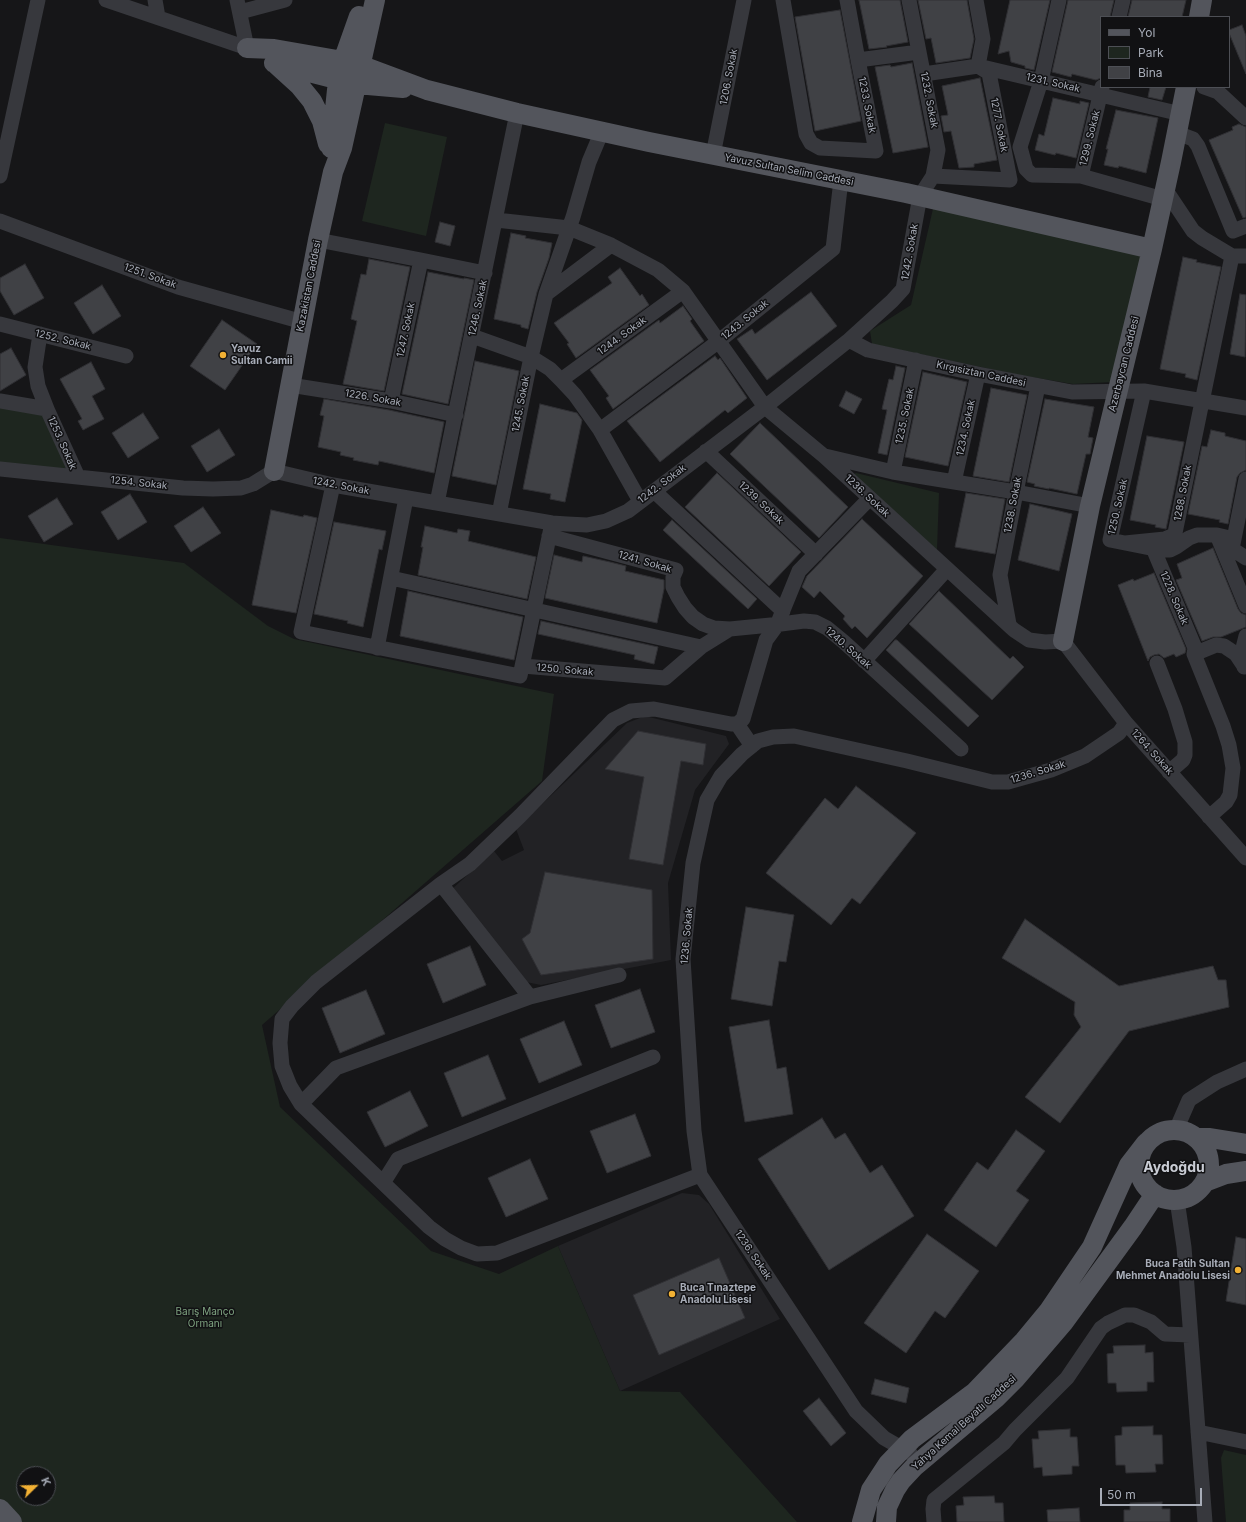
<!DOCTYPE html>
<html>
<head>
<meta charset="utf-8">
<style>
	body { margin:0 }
	#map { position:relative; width:1246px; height:1522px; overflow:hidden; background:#161618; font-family:Inter,sans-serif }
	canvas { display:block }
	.legend { position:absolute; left:1100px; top:16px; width:130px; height:72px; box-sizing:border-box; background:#111113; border:1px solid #4d4f55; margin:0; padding:5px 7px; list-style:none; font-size:12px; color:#a8adb8 }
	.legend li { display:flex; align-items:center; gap:8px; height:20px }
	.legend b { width:20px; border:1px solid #4d4f55 }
	.north { position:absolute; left:16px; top:1466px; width:40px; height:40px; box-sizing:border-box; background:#111113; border:1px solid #4d4f55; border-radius:50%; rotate:67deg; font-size:11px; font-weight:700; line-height:16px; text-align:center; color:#a8adb8 }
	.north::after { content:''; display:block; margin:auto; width:14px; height:18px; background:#f2b134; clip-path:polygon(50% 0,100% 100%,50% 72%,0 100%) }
	.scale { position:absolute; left:1100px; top:1488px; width:102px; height:18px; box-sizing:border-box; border:2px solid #a8adb8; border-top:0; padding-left:5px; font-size:12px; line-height:14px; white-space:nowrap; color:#a8adb8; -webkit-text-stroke:3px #111113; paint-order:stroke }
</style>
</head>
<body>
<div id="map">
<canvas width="1246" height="1522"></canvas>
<ul class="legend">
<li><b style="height:5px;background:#53555c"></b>Yol</li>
<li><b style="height:11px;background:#1e261f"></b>Park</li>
<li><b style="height:11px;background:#404145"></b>Bina</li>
</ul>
<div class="north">K</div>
<div class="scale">50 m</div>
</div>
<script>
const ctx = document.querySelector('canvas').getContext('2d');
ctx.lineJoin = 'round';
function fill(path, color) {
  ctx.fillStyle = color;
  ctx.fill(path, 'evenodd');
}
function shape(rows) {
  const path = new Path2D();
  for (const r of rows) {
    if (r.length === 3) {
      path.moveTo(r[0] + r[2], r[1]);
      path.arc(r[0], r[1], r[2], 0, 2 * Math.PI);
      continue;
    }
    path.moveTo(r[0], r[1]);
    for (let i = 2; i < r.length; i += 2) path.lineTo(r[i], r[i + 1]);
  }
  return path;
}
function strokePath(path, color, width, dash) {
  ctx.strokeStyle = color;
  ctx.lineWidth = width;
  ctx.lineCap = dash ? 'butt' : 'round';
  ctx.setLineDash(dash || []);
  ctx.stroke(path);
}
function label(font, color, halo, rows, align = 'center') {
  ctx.font = font + ' Inter,sans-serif';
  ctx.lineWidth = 3;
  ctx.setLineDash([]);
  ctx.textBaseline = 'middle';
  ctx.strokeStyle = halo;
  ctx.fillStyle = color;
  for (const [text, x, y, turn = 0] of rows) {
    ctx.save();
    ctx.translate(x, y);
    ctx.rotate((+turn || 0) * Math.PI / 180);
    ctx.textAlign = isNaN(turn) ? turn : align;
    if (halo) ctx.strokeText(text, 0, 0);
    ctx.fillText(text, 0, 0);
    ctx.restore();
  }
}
fill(shape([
	[645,716,726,736,729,744,695,790,668,883,671,960,541,985,526,982,451,890,494,851,502,861,524,850,516,829,627,723],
	[682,1193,699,1195,709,1204,780,1319,620,1391,558,1246]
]), '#222225');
fill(shape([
	[385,123,447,137,426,236,362,221],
	[935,200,1143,251,1113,382,1073,384,1014,374,872,344,870,331,911,305],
	[0,401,47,409,78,477,0,469],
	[856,473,939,493,937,550,852,475],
	[0,538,184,563,268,626,294,639,554,694,542,781,262,1025,280,1107,431,1251,499,1274,558,1246,620,1391,680,1392,797,1522,9,1522,0,1511],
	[24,1474,48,1474,48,1498,24,1498],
	[1224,1450,1246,1455,1246,1522,1226,1522,1221,1458]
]), '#1e261f');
const building = shape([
	[859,0,900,0,908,42,886,46,887,47,869,49,859,0],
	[918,0,967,0,974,39,970,58,936,63,931,38,926,39,918,0],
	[1010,0,1050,0,1034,70,1025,68,1025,66,1011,62,1009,51,998,54,1010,0],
	[1068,0,1114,0,1110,17,1101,17,1101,78,1096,80,1072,74,1071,77,1052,72,1068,0],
	[1132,0,1186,0,1182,17,1128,17,1132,0],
	[840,10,861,121,815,131,795,17,840,10],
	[1242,25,1246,36,1246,74,1229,33,1229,30,1242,25],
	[912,63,928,147,893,153,875,67,890,65,891,67,912,63],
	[980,78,997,160,974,164,974,167,959,168,951,131,944,132,941,116,948,115,942,86,980,78],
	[1150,87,1166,87,1162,100,1148,97,1150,87],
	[1053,98,1080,104,1080,101,1089,103,1076,158,1056,153,1055,155,1035,150,1039,134,1044,136,1053,98],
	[1116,110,1158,118,1146,173,1119,166,1118,168,1104,165,1108,149,1106,149,1116,110],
	[1239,124,1246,127,1246,217,1243,218,1209,140,1233,130,1232,127,1239,124],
	[440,222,455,226,450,246,435,242,440,222],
	[511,233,526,236,525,238,552,243,549,258,537,292,528,329,521,327,521,325,494,319,511,233],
	[1183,257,1197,260,1196,262,1221,267,1197,380,1185,377,1186,374,1160,369,1183,257],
	[369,259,410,267,384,391,343,384,357,321,351,319,361,274,366,275,369,259],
	[25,264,44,298,14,315,0,291,0,278,25,264],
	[620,268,640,296,642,294,649,305,576,358,567,344,569,343,554,323,612,283,608,277,620,268],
	[428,272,464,279,464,278,474,280,448,404,402,394,428,272],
	[102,285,121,316,93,334,74,303,102,285],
	[811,292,837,326,767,380,737,339,752,329,755,334,811,292],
	[1240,294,1246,295,1245,357,1230,354,1240,294],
	[683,306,692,319,690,321,704,341,613,409,606,398,609,396,590,370,659,320,660,323,683,306],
	[222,320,257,344,225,390,190,366,222,320],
	[11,348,26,375,0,391,0,354,11,348],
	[715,356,718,360,720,358,747,398,728,413,725,410,660,462,627,421,715,356],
	[475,361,519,371,496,485,452,476,475,361],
	[91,362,105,389,92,396,104,419,83,430,78,421,82,419,60,379,91,362],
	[896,366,905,368,887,455,878,453,887,410,882,409,889,379,893,380,896,366],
	[923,372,967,382,948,466,905,457,923,372],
	[991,388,1027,395,1009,482,973,476,991,388],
	[846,391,862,399,854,414,839,406,846,391],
	[324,399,389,410,444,422,434,473,379,461,378,465,353,460,354,458,340,455,341,452,318,447,324,416,320,415,324,399],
	[1045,399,1094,407,1088,437,1093,438,1090,454,1086,454,1077,494,1049,488,1049,489,1034,486,1035,484,1027,482,1045,399],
	[540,404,577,413,582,420,565,502,550,499,551,494,523,489,540,404],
	[143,413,159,438,128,458,112,433,143,413],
	[760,423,848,507,819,538,730,454,760,423],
	[219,429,235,455,207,472,191,446,219,429],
	[1211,430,1225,433,1225,436,1246,441,1246,470,1240,473,1237,477,1228,524,1219,522,1220,520,1188,514,1202,446,1207,447,1211,430],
	[1147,436,1184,442,1166,529,1155,527,1156,525,1130,520,1147,436],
	[717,473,801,552,769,586,685,507,717,473],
	[966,493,1005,499,995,554,955,547,966,493],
	[130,494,147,522,118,540,101,512,130,494],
	[57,498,73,524,44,542,28,516,57,498],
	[1030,504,1072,514,1059,571,1018,560,1030,504],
	[203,507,221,533,191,552,174,526,203,507],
	[271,510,303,517,304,515,317,518,296,613,252,605,271,510],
	[862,519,923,576,867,638,855,626,852,629,843,619,845,616,820,591,814,598,802,587,807,576,862,519],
	[672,520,757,599,748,609,663,530,672,520],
	[334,522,386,531,382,550,379,549,363,627,347,623,348,621,314,614,334,522],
	[425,526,457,533,458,529,470,531,468,541,536,557,527,599,418,575,423,547,421,547,425,526],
	[1213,548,1238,609,1241,613,1246,615,1246,627,1221,637,1213,637,1202,641,1176,580,1182,578,1177,564,1213,548],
	[554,555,582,562,583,556,610,562,626,566,625,571,664,580,664,589,657,623,545,598,554,555],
	[1154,573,1186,649,1185,653,1176,657,1174,654,1164,658,1159,654,1154,655,1150,657,1148,661,1118,585,1133,579,1134,581,1154,573],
	[408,591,523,617,514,660,400,636,408,591],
	[939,591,1010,659,1013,656,1024,667,992,700,909,624,939,591],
	[541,621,658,647,654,664,634,659,635,655,538,634,541,621],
	[895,640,897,640,979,716,968,727,886,650,895,640],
	[638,731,706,744,703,765,681,761,663,865,629,859,644,777,605,769,638,731],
	[856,786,916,833,860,904,852,898,831,925,766,873,825,798,838,809,856,786],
	[545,872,652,890,653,959,541,975,522,939,530,933,545,872],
	[746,907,794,915,786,962,779,961,772,1006,731,999,746,907],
	[1025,919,1119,986,1213,966,1218,980,1226,980,1229,1007,1129,1031,1060,1123,1025,1097,1081,1027,1074,1015,1075,1002,1002,958,1025,919],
	[470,946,486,985,443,1003,427,964,470,946],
	[640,989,655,1032,611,1048,595,1005,640,989],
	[366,990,385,1034,340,1053,322,1008,366,990],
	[769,1020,777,1069,786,1067,793,1114,745,1122,729,1027,769,1020],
	[564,1021,582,1065,539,1083,520,1039,564,1021],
	[488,1055,506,1099,462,1117,444,1073,488,1055],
	[410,1091,428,1126,385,1147,367,1112,410,1091],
	[635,1114,651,1156,607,1173,590,1131,635,1114],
	[822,1118,835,1139,845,1133,870,1173,882,1165,914,1216,829,1270,758,1159,822,1118],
	[1016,1130,1045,1151,1016,1191,1029,1200,996,1247,944,1210,977,1162,988,1170,1016,1130],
	[530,1159,548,1199,506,1217,488,1178,530,1159],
	[927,1234,979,1271,945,1318,935,1311,906,1353,864,1323,927,1234],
	[1236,1237,1246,1239,1246,1305,1226,1301,1236,1237],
	[719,1258,745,1318,659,1355,633,1295,719,1258],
	[1145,1345,1145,1353,1153,1352,1154,1382,1147,1382,1147,1391,1117,1392,1116,1383,1108,1383,1107,1354,1114,1353,1113,1346,1145,1345],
	[875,1379,909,1388,906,1403,871,1394,875,1379],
	[819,1398,846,1433,831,1446,803,1411,819,1398],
	[1153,1426,1153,1435,1162,1435,1163,1464,1155,1464,1156,1472,1126,1473,1125,1465,1116,1465,1115,1436,1122,1435,1122,1427,1153,1426],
	[1070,1429,1070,1437,1077,1437,1079,1466,1072,1466,1072,1474,1043,1476,1042,1467,1034,1468,1032,1439,1039,1439,1038,1431,1070,1429],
	[994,1496,995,1503,1003,1503,1004,1522,957,1522,956,1506,964,1505,963,1497,994,1496],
	[1162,1502,1162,1509,1170,1509,1170,1522,1124,1522,1124,1510,1130,1510,1130,1503,1162,1502],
	[1079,1508,1080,1522,1048,1522,1047,1510,1079,1508]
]);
fill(building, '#404145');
strokePath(building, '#303034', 1);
strokePath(shape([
	[106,0,247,48],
	[155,0,158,17],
	[237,0,247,48],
	[783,0,806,134,811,143,820,148,876,151,858,60],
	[847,0,858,60,919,52],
	[976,0,983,39,978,66],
	[1059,0,1041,81,1020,147,1026,169,1032,175,1081,176],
	[240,12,285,0],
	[1119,17,1123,0],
	[924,74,978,66,1181,114],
	[1102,87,1081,176,1163,199],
	[1204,87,1218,92,1246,118],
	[1177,133,1193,139,1198,146,1233,231,1246,226],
	[713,155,744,0],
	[0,176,38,0],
	[933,176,1010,180,989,73,978,66],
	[496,220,569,228,611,245,658,270,683,291,765,407,824,456,1014,630,1029,640,1045,642,1063,641,1126,723,1246,858],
	[0,221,178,287,303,322],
	[318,240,421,260,485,273],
	[1232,256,1246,256],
	[546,294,573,217,589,162,602,131],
	[0,324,126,356],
	[40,334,35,367,38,386,47,409],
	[472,336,531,357,550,369,561,380,575,395,600,430,640,501],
	[849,340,868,350,978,374,1072,392,1144,391,1246,408],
	[561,380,683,291],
	[290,385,391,401,456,415],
	[1144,391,1110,540,1160,550,1170,550,1176,547,1189,538,1197,535,1217,535,1234,539],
	[0,401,47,409,78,477],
	[391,401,421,260],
	[600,430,719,341,833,249,841,180],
	[706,451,816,554],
	[825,456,893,472,1016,492,1090,506],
	[0,469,183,488,213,489,241,488,253,484,274,471,333,485,552,523,567,524,587,525,606,521,628,511,765,407,849,340,892,301,903,289,920,196,933,176,938,150,909,0],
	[893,472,916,360],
	[1246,479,1232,549,1246,558],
	[954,482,978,374],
	[333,485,301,632,520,676,552,523],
	[654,491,783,611],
	[437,503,517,113],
	[499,514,531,357,546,294,611,245],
	[549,536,676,570,673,577,673,587,678,597,685,608,693,617,703,624,714,628,730,629,781,624,804,621,815,622,827,628,844,642,961,749],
	[1219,540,1246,606],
	[1125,543,1165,539,1172,536,1175,533,1232,256,1202,238,1193,231,1165,189],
	[1153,548,1195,648,1194,654,1223,726,1229,745,1233,768,1230,795,1226,802,1209,817],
	[391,578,701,647],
	[1009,624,1000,575,1016,492,1038,386],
	[377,648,406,498],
	[1194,654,1216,645,1224,646,1236,654,1244,666],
	[864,661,947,569],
	[1157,663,1175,709,1185,742,1185,755,1183,760,1169,772],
	[523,666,665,678,701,647,730,629],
	[1244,667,1243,648,1246,636],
	[737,724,752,746],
	[530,997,619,975],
	[301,1104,336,1068,530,997,441,884],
	[1176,1130,1189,1100,1217,1082,1246,1069],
	[700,1175,497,1253,477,1254,461,1248,445,1239,429,1227,301,1104,290,1086,282,1066,280,1043,282,1019,292,1006,316,982,441,884,470,864,520,816,613,720,631,711,654,709,731,724,737,724,743,719,766,640,777,625,799,571,869,499],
	[383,1183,398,1159,653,1057],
	[1177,1200,1184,1247,1205,1522],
	[1198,1432,1246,1442],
	[910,1453,884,1438,856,1411,700,1175,694,1131,683,959,693,863,707,800,721,776,742,754,758,741,773,737,794,736,907,761,992,782,1008,782,1051,770,1085,756,1119,733,1126,723],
	[934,1522,933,1509,934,1500,1004,1443,1015,1430,1067,1378,1101,1328,1108,1323,1125,1315,1134,1315,1151,1322,1165,1334,1190,1335]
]), '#37383d', 15);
strokePath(shape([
	[1199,17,1202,0],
	[247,48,274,49,343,61,360,65,427,90,517,113,649,142,906,193,1152,249],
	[274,63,356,84,403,88],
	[277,65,299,85,312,101,322,121,328,144],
	[331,148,338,80,343,61,359,16],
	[274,471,318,240,333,172,342,148,375,0],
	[1063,641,1090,506,1152,249,1171,162,1186,87],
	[1174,1165,35],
	[1196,1138,1210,1138,1246,1144],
	[1205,1182,1226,1174,1246,1171],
	[0,1509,12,1522],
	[862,1522,871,1490,888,1464,912,1439,975,1392,1024,1341,1048,1312,1092,1247,1129,1165,1146,1143],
	[886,1522,887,1507,895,1490,901,1481,915,1466,997,1397,1015,1379,1063,1323,1133,1227,1155,1194]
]), '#53555c', 20);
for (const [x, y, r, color] of [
	[223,355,4,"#f2b134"],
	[1238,1270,4,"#f2b134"],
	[672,1294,4,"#f2b134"]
]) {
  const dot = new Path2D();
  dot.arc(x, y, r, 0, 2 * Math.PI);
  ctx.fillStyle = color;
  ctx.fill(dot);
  strokePath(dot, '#111113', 1.5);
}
label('10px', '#a8adb8', '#111113', [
	["1206. Sokak",729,77,-79],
	["1231. Sokak",1053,83,13],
	["1232. Sokak",929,100,79],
	["1233. Sokak",867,105,79],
	["1277. Sokak",999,125,79],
	["1299. Sokak",1090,138,-76],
	["Yavuz Sultan Selim Caddesi",789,170,11],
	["1242. Sokak",910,252,-80],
	["1251. Sokak",150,276,20],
	["Kazakistan Caddesi",309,286,-79],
	["1246. Sokak",478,308,-78],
	["1243. Sokak",745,320,-39],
	["1247. Sokak",406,330,-78],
	["1244. Sokak",622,336,-36],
	["1252. Sokak",63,340,14],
	["Azerbaycan Caddesi",1124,364,-76],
	["Kırgısiztan Caddesi",981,374,12],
	["1226. Sokak",373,398,10],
	["1245. Sokak",521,404,-79],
	["1235. Sokak",905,416,-78],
	["1234. Sokak",966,428,-78],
	["1253. Sokak",62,443,66],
	["1254. Sokak",139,483,6],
	["1242. Sokak",662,484,-37],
	["1242. Sokak",341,486,11],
	["1288. Sokak",1183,493,-79],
	["1236. Sokak",867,496,43],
	["1239. Sokak",761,503,43],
	["1238. Sokak",1013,505,-79],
	["1250. Sokak",1118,507,-77],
	["1241. Sokak",645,562,16],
	["1228. Sokak",1174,598,67],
	["1240. Sokak",848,648,41],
	["1250. Sokak",565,670,5],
	["1264. Sokak",1152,752,48],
	["1236. Sokak",1038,772,-17],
	["1236. Sokak",687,936,-85],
	["1236. Sokak",753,1255,56],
	["Yahya Kemal Beyatlı Caddesi",964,1423,-42]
]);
label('bold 10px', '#a8adb8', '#111113', [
	["Yavuz",231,349],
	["Sultan Camii",231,361],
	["Buca Fatih Sultan",1230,1264,"right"],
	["Mehmet Anadolu Lisesi",1230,1276,"right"],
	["Buca Tınaztepe",680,1288],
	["Anadolu Lisesi",680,1300]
], 'left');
label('10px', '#7fa381', '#111113', [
	["Barış Manço",205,1312],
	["Ormanı",205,1324]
]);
label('bold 14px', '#c9ccd4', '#111113', [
	["Aydoğdu",1174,1168]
]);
</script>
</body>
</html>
